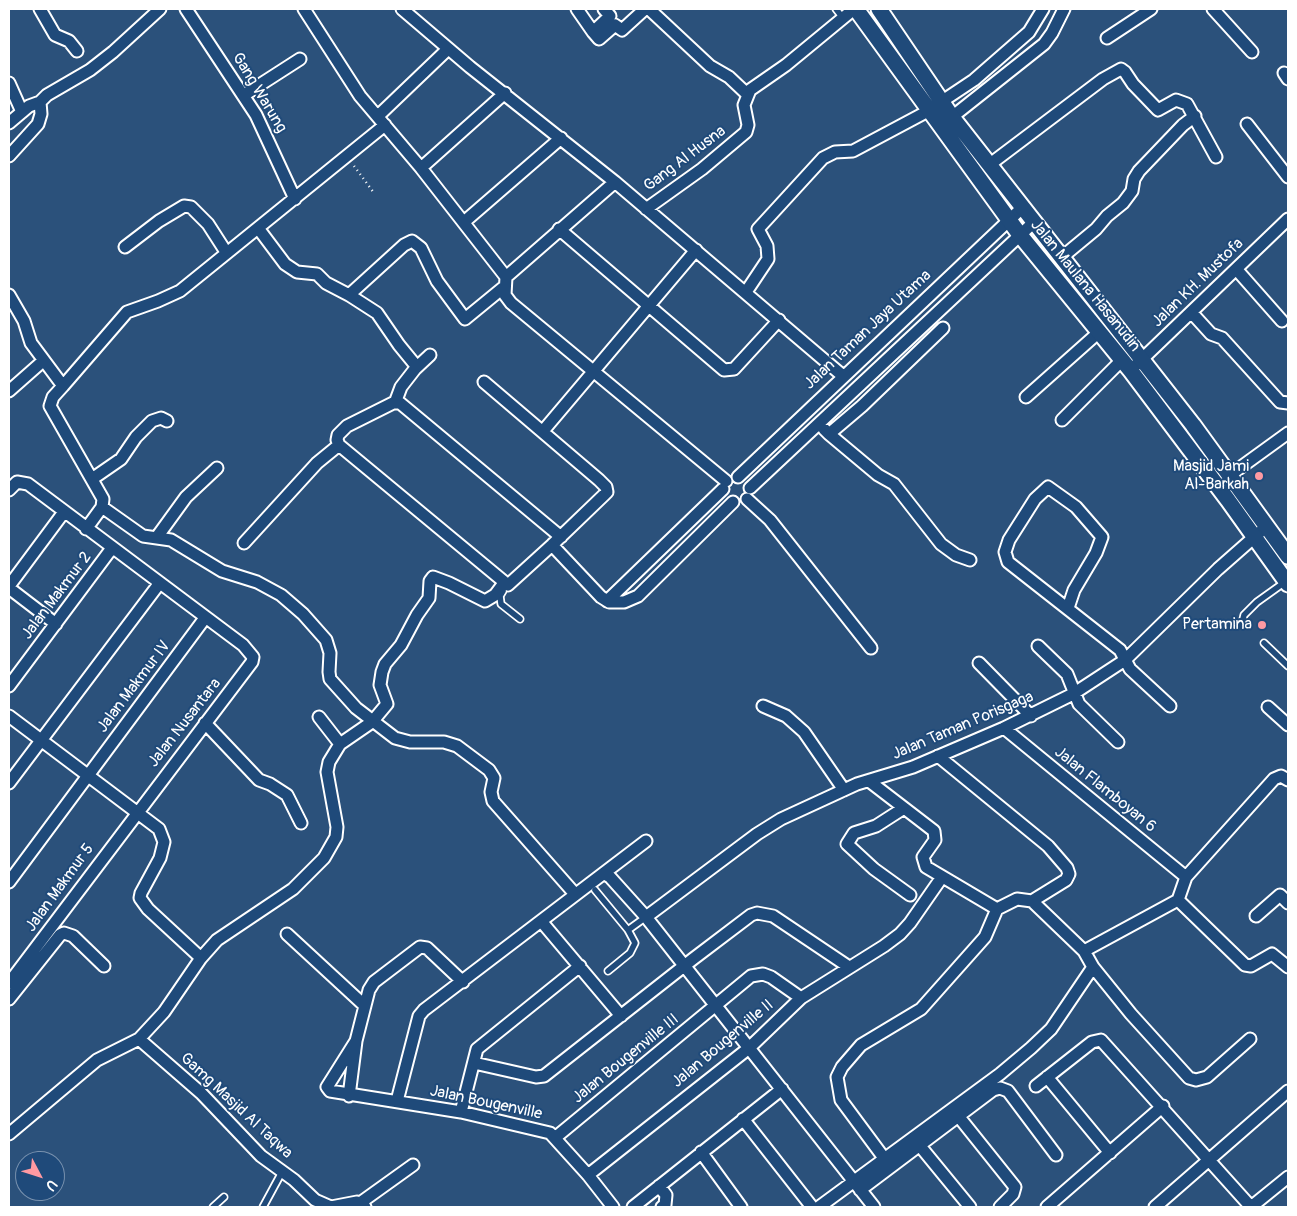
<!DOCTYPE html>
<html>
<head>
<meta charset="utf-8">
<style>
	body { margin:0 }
	#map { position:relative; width:1297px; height:1216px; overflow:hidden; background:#2b517b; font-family:Pangolin,sans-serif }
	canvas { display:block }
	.frame { position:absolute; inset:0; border:10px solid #fff; pointer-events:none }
	.north { position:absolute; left:15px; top:1151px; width:50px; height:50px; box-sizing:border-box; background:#1f4a7a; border:1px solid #7992af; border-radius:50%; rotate:130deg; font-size:14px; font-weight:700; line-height:20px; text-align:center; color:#fff }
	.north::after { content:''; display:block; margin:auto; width:18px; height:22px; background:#ff9aa2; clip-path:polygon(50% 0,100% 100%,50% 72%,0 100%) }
</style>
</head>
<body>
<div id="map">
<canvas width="1297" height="1216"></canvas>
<div class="frame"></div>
<div class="north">U</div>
</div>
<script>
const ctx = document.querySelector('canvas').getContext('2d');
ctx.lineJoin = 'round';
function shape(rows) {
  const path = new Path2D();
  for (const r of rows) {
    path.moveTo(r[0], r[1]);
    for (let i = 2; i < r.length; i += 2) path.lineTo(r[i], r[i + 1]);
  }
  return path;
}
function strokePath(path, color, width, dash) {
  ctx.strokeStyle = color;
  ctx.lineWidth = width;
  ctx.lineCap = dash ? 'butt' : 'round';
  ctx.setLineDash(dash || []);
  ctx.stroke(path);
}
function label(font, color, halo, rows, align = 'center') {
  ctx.font = font + ' Pangolin,sans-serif';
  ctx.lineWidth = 4;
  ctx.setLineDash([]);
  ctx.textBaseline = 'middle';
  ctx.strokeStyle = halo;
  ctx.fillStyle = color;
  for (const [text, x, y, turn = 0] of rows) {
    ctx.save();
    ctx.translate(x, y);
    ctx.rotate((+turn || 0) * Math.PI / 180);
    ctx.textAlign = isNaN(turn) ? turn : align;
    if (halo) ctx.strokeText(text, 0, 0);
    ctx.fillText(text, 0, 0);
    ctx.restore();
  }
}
const service = shape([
	[836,9,843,18],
	[503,591,500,596,501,604,520,619],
	[1243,619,1244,615,1257,602,1285,582],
	[1264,643,1288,666],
	[595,890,628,930,635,943,630,953,608,971],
	[628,930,646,917],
	[213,1207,224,1197],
	[263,1207,282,1172]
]);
const minor = shape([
	[40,9,55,35,69,41,77,51],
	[186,9,256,115,295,199],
	[304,9,360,96,421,168,506,277],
	[402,9,470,67,615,182,843,376],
	[577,9,593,32,610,16,604,9],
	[649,9,710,66,729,77,747,94],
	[1213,9,1252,52],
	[593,32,599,39,615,25,622,30,645,9],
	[1107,38,1151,9],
	[1284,73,1288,79],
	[9,83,22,112,29,106,40,102],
	[244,95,300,59],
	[941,102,974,80,1029,32,1043,9],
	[378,116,448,49],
	[952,117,1044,44,1052,33,1064,9],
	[9,123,22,112],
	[1247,124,1288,177],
	[9,156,38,124,41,114,40,102,47,95,90,70,113,52,160,9],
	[989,165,1103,79,1121,69,1125,72,1133,84,1158,110,1176,100,1187,104,1216,157],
	[421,168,505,93],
	[615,182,506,277,505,295,511,303,726,481],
	[646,209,702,169,746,132,748,125,744,105,750,90,786,65,854,9],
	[464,222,561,138],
	[258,228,285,264,297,272,317,274,326,283,349,295,404,245,412,241,421,248,437,281,465,319,504,287],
	[559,229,724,370,734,369,779,320],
	[125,247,159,221,184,206,191,207,208,224,226,252],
	[1061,258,1096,229,1107,216,1123,203,1132,191,1134,179,1139,171,1183,125,1195,116],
	[1237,270,1282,321],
	[746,292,768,259,767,246,758,229,823,158,835,152,853,151,930,110],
	[9,295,24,321,31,343,63,386,53,397,50,406,103,499,102,507,86,529],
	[349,295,377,313,399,345,417,367],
	[1191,312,1211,334,1222,338,1280,402,1288,403],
	[1136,365,1288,219],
	[484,382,599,480,606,487,607,492,604,495,552,545,508,585,339,445,337,440,338,435,347,426,393,403,400,403,561,537],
	[63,386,127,312,158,301,180,291,385,125],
	[9,391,43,361],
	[1026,397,1098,333],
	[395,403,401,387,415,369,430,355],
	[1062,420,1122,360],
	[824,429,829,434,862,406,943,328],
	[543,431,696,250],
	[829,434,878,475,894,484,941,544,956,555,970,560],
	[1230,475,1288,433],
	[738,477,1022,208],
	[92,479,121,459,136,437,152,421,161,418,167,421],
	[750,488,1033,223],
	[9,490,17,482,28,484,243,645,253,657,252,662,9,983],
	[747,499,770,520,871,648],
	[102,507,143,536,171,540,222,571,257,582,281,595,303,614,326,640,330,653,329,672,330,679,356,708,395,738,410,742,444,742,457,746,489,770,494,778,491,792,493,801,575,894],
	[157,537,186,497,217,468],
	[244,543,317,463,339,445],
	[552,545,601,597,609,602,624,602,638,596,733,502],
	[9,586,64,512],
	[9,588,56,624],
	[607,601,723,489],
	[1068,608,1074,590,1096,553,1102,537,1076,507,1048,487,1035,499,1009,540,1005,552,1008,562,1120,650,1130,669,1170,706],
	[1038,646,1067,674,1079,704,1118,742],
	[979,663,1031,716],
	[9,686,112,548],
	[763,706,786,716,804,732,844,790],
	[1268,707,1288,725],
	[9,716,159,829,164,842,160,858,141,893,140,898,148,909,201,958],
	[319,717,340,744],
	[205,723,259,780,270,784,287,795,301,823],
	[1004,728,1186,877],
	[938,756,1048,846,1067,868,1069,874,1066,880,1032,901],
	[1288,780,1281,776,1274,779,1186,877,1178,900,1245,965,1251,966,1272,954,1288,967],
	[869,781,934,831,935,840,923,857,926,867,997,909,1017,899,1032,901,1084,951,1093,967,1131,1014,1189,1078,1196,1080,1207,1077,1250,1039],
	[9,783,159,584],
	[904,808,876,826,854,833,847,844,874,869,910,895],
	[605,874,610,877,646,917,874,1207],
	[9,882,205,618],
	[1256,916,1280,895,1288,903],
	[646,917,757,834,781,819,857,784,913,767,1004,728,1073,694,1125,660,1218,569,1260,532],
	[541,921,621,1016],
	[287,934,365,1006],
	[1084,951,1178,900],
	[9,999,60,935,64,933,73,936,104,966],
	[139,1039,201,1093,261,1156,294,1180,315,1200,331,1207,357,1202,365,1207],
	[356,1041,327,1087,330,1091,461,1112,550,1133,588,1175,613,1207],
	[474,1063,536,1077,544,1076,693,959,751,915,757,913,773,916,849,967],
	[1047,1077,1110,1153],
	[1036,1086,1092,1042,1101,1040,1251,1207],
	[349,1096,356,1041,369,990,374,982,420,947,427,948,463,982],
	[397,1101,419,1016,424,1010,646,841],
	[461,1112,477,1049,580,966],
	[959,1117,1015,1187,1013,1194,1000,1207],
	[743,1119,812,1207],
	[9,1134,97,1060,139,1039,164,1012,201,958,217,940,293,889,324,858,336,837,337,827,327,772,329,762,340,744,372,722,387,704,380,685,382,672,385,664,401,645,417,615,429,598,430,581,433,577,449,583,485,601,495,595,504,583],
	[556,1137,751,976,763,974,771,977,801,998],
	[920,1146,970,1207],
	[701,1152,741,1207],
	[884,1158,841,1100,837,1077,842,1067,861,1045,921,1009,985,937,997,909],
	[588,1175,749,1048,801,998,884,946,900,934,910,923,942,877],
	[659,1186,666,1195,665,1205,662,1207],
	[860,1190,993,1090,1000,1088,1008,1091,1056,1155],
	[360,1203,413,1165],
	[633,1207,782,1089],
	[819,1207,1000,1074,1031,1048,1051,1029,1093,967],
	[1047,1207,1163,1106],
	[1155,1207,1288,1091],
	[1251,1207,1288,1177]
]);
const tertiary = shape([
	[856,9,1020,235,1131,371,1228,500,1288,584],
	[879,9,952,117,1193,425,1288,556]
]);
strokePath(service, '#fff', 9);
strokePath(minor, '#fff', 15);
strokePath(tertiary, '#fff', 19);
strokePath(shape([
	[354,166,374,193]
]), '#fff', 2.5, [1, 4]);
strokePath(service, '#1f4a7a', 5.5);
strokePath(minor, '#1f4a7a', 11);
strokePath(tertiary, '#1f4a7a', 15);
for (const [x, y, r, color] of [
	[1259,476,5,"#ff9aa2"],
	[1262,625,5,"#ff9aa2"]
]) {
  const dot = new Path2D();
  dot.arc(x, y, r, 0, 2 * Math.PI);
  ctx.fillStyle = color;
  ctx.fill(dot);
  strokePath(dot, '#1f4a7a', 2);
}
label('16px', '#fff', '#1f4a7a', [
	["Gang Warung",259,93,59],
	["Gang Al Husna",685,159,-37],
	["Jalan KH. Mustofa",1198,283,-44],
	["Jalan Maulana Hasanudin",1085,286,51],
	["Jalan Taman Jaya Utama",868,330,-43],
	["Jalan Makmur 2",57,596,-53],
	["Jalan Makmur IV",134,687,-53],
	["Jalan Nusantara",185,723,-52],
	["Jalan Taman Porisgaga",963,726,-23],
	["Jalan Flamboyan 6",1105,790,39],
	["Jalan Makmur 5",60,888,-54],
	["Jalan Bougenville II",723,1044,-40],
	["Jalan Bougenville III",626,1059,-39],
	["Jalan Bougenville",486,1103,12],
	["Gamg Masjid Al Taqwa",236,1106,43]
]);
label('16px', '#fff', '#1f4a7a', [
	["Masjid Jami",1249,467],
	["Al-Barkah",1249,485],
	["Pertamina",1252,625]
], 'right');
</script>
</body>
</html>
